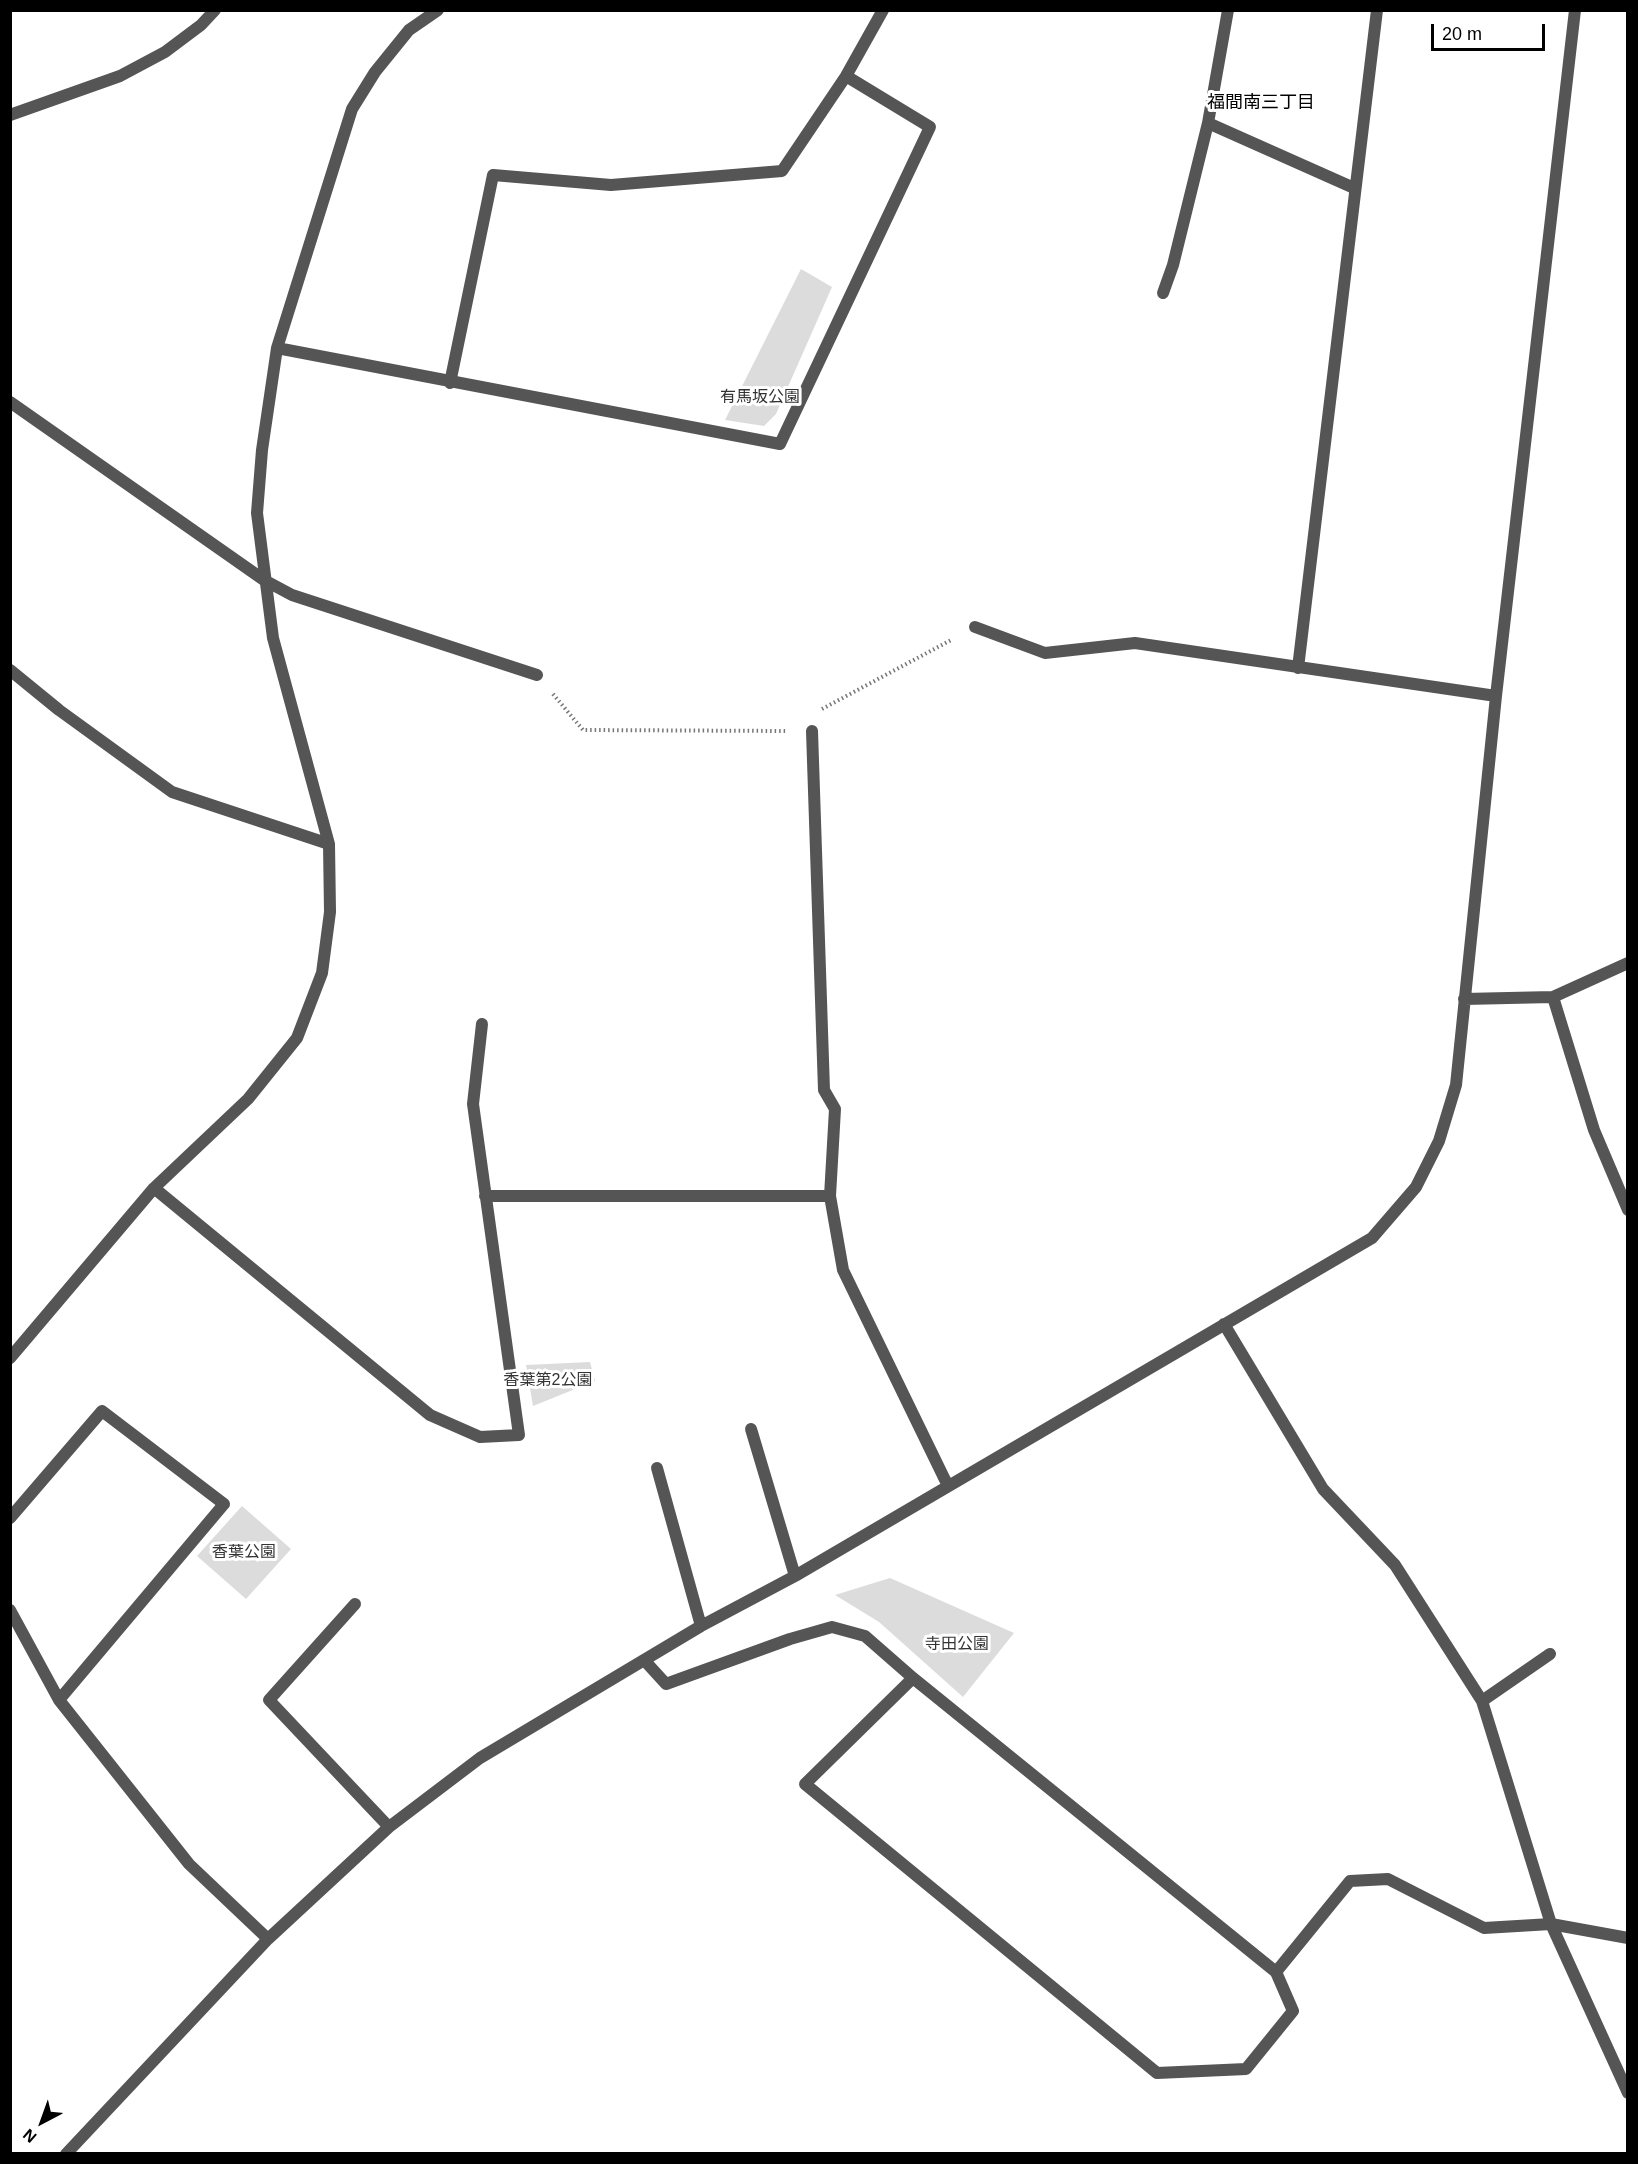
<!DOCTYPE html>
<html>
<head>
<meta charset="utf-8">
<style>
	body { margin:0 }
	#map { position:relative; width:1638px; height:2164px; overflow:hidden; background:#fff; font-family:Arial,sans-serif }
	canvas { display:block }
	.frame { position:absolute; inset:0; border:12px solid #000; pointer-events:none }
	.north { position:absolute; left:12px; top:2092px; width:60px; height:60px; -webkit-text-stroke:4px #fff; paint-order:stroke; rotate:221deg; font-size:16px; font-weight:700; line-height:24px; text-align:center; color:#000 }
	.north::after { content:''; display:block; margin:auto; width:21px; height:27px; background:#000; clip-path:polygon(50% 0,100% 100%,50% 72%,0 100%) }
	.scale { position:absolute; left:1431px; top:24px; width:114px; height:27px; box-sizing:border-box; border:3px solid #000; border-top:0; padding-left:8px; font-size:18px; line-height:21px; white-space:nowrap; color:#000; -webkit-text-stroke:4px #fff; paint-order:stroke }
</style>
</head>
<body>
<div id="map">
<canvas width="1638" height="2164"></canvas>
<div class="frame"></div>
<div class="north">N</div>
<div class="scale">20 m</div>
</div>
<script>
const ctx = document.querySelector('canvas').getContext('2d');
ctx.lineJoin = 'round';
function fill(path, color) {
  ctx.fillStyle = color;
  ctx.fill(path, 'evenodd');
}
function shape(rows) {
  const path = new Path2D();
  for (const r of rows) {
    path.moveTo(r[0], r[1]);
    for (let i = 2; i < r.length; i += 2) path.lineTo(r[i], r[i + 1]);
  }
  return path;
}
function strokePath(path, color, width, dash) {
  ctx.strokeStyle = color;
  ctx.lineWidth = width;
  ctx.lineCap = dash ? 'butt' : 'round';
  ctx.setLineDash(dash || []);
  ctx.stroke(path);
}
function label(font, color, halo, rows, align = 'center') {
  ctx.font = font + ' Arial,"Noto Sans JP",sans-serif';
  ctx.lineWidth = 6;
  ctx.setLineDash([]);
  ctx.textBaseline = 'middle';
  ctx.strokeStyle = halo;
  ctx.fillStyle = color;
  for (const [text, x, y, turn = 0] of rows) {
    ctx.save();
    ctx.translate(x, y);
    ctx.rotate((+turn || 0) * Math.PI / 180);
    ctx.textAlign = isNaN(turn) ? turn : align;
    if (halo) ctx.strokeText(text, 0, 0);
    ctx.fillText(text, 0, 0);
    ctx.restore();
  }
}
fill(shape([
	[801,269,832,287,776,414,764,426,725,420],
	[590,1362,595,1381,533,1406,526,1365],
	[242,1506,291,1549,246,1599,197,1556],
	[890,1578,1014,1633,963,1697,879,1622,835,1595]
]), '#dcdcdc');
strokePath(shape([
	[553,694,583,730,787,731],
	[822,709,953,639]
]), '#777', 4, [1.5, 3]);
strokePath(shape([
	[1228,10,1208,123,1354,188],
	[10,115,120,76,165,52,201,25,215,10],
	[1163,293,1173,265,1208,123],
	[277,348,780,444,930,127,846,76],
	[450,383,493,175,611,185,782,171,846,76,883,10],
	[10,402,264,580,292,595,537,675],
	[975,627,1045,653,1135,643,1496,696],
	[1298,668,1377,10],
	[10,670,59,710,172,792,329,844],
	[812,731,824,1090,835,1109,830,1196,843,1270,948,1486],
	[1553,997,1594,1130,1628,1210],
	[1464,999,1553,997,1628,963],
	[154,1188,430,1415,480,1437,519,1435,473,1104,482,1024],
	[485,1196,830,1196],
	[1224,1324,1323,1489,1395,1565,1482,1701,1551,1924,1628,2093],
	[10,1358,154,1188,248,1099,297,1038,322,973,330,912,329,844,273,638,257,513,262,450,277,348,352,109,375,72,409,30,438,10],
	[751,1429,795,1576],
	[657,1468,701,1626],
	[10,1518,102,1411,224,1504,59,1700],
	[355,1604,269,1700,389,1827],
	[10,1610,59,1700,189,1864,268,1939],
	[645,1661,666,1684,790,1639,832,1627,865,1636,913,1678,1276,1972,1293,2011,1246,2069,1157,2073,805,1784,913,1678],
	[1482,1701,1550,1654],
	[1276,1972,1350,1881,1388,1879,1484,1928,1551,1924,1628,1938],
	[66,2154,268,1939,389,1827,480,1758,701,1626,795,1576,1372,1238,1416,1187,1439,1141,1456,1085,1496,696,1575,10]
]), '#555', 12);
label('16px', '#333', '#fff', [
	["有馬坂公園",760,398],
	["香葉第2公園",548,1381],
	["香葉公園",244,1553],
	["寺田公園",957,1645]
]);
label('18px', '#000', '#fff', [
	["福間南三丁目",1261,103]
]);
</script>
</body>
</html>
